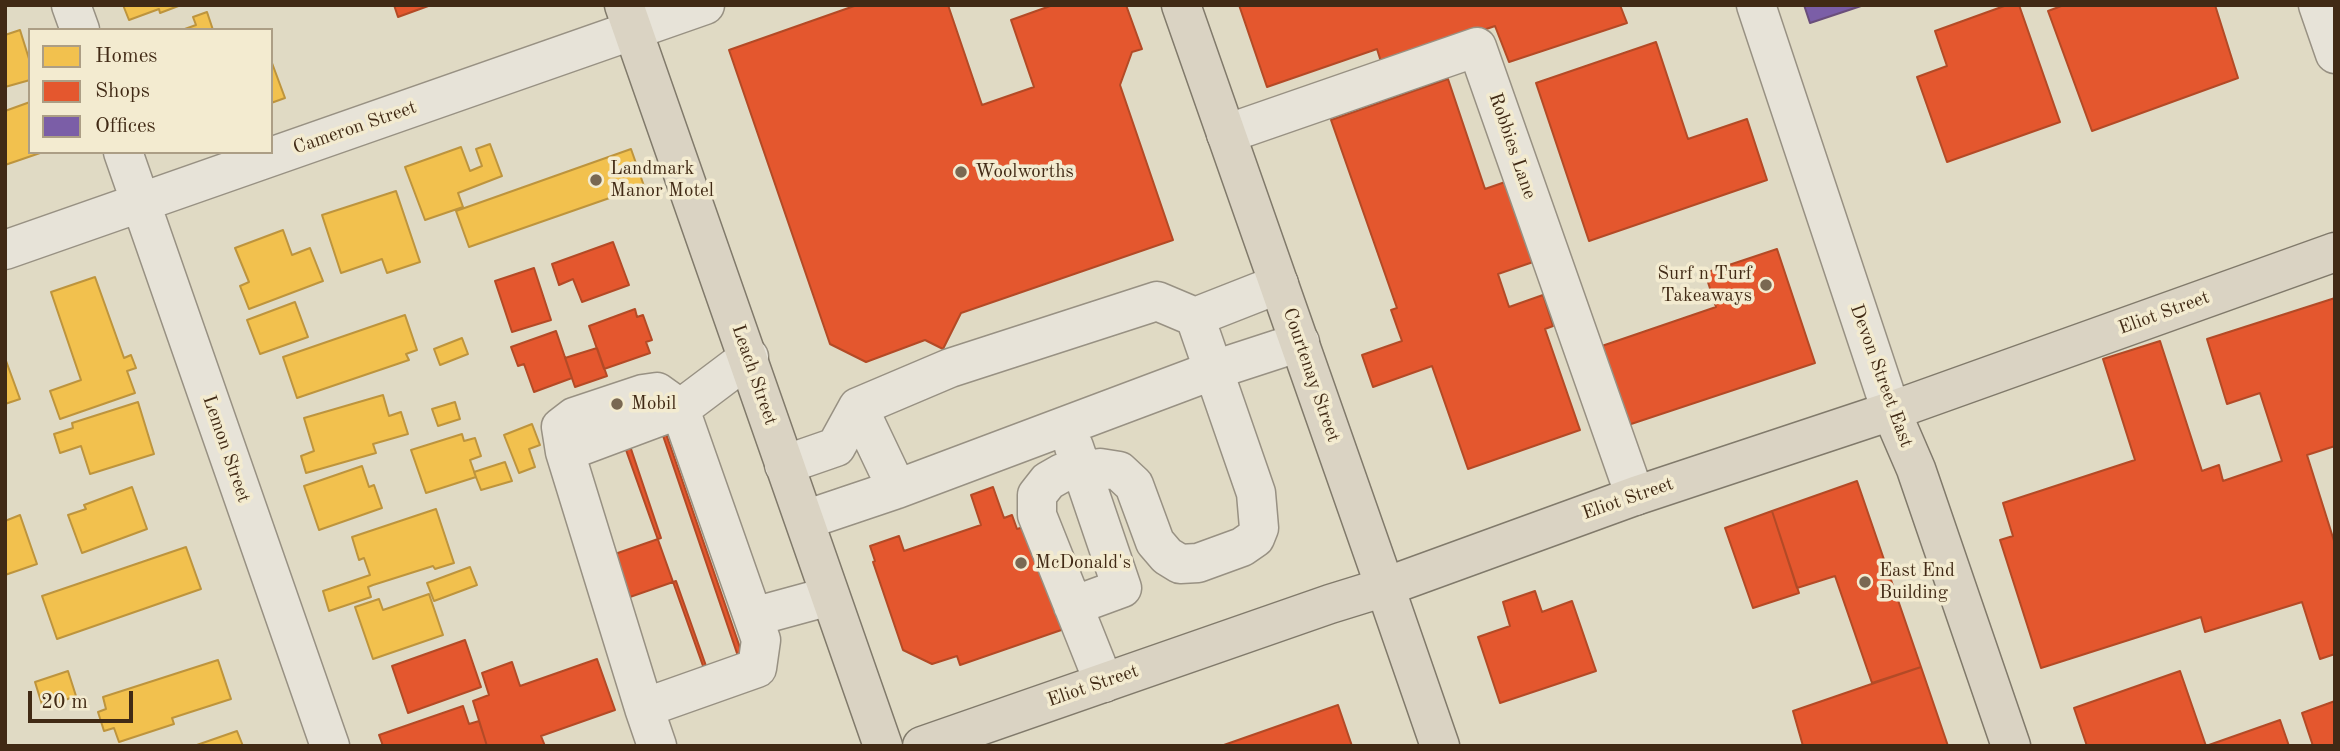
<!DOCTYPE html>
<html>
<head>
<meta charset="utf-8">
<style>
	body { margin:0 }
	#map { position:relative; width:2340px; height:751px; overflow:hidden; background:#e0dac4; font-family:"Old Standard TT",serif }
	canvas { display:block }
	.frame { position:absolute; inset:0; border:7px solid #412a15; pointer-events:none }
	.legend { position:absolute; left:28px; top:28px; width:245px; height:126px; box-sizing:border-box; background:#f3ebd0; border:2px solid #ac9e85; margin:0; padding:9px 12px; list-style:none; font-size:21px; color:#412a15 }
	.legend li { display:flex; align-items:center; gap:14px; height:35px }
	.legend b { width:35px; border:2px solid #ac9e85 }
	.scale { position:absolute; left:28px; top:691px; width:105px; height:32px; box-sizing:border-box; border:4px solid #412a15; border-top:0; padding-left:9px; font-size:21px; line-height:24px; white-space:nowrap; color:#412a15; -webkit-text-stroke:5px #f3ebd0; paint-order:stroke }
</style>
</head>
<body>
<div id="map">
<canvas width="2340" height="751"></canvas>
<div class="frame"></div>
<ul class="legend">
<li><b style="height:19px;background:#f2c14e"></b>Homes</li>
<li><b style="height:19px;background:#e4572e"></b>Shops</li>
<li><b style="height:19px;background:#7b5ea7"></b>Offices</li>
</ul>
<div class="scale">20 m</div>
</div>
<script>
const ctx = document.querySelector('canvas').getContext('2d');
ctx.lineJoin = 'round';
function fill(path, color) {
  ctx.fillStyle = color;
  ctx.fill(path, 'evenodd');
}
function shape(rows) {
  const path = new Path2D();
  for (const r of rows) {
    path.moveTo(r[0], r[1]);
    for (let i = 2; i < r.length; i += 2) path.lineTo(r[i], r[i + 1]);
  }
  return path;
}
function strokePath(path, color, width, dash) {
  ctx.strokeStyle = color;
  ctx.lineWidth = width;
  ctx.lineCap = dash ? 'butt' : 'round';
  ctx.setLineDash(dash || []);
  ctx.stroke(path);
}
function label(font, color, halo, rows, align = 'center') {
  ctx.font = font + ' "Old Standard TT",serif';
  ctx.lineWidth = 7;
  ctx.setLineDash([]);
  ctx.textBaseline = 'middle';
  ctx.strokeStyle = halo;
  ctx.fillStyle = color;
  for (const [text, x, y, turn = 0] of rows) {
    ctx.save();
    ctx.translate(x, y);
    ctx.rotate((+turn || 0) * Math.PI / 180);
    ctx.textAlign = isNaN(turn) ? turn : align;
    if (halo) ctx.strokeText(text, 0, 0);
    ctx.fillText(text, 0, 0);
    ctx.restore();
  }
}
const homes = shape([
	[123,5,181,5,160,13,159,9,129,20,123,5],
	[207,12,213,30,182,30,196,25,193,17,207,12],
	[20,30,30,62,30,80,5,87,5,35,20,30],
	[272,63,285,98,271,103,271,63,272,63],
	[30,102,30,152,43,152,5,165,5,111,30,102],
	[490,144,502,176,458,193,463,207,425,220,405,167,461,147,470,171,482,166,476,149,490,144],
	[631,149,644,186,469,247,456,211,631,149],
	[396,191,420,262,387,273,382,259,341,273,322,215,396,191],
	[283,230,292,255,310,248,323,281,249,309,240,286,249,282,235,248,283,230],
	[95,277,124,358,131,355,136,368,127,371,135,393,60,419,50,391,81,380,51,292,95,277],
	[295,302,308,337,260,354,247,320,295,302],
	[405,315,417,350,406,354,409,360,297,398,283,357,405,315],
	[462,338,468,354,440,365,434,349,462,338],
	[5,358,20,399,5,404,5,358],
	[383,395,389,416,401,412,408,434,373,444,376,453,306,473,301,456,314,451,304,418,383,395],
	[138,402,154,454,90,474,81,446,60,453,54,434,73,428,72,423,138,402],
	[455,402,460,419,438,426,432,409,455,402],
	[532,424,540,445,529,449,535,467,519,473,504,435,532,424],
	[462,434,464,441,475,438,481,456,470,460,476,477,426,493,411,450,462,434],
	[505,462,512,481,481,490,474,472,505,462],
	[362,466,369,487,374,485,382,508,319,530,304,486,362,466],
	[132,487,147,529,82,553,68,515,86,509,84,505,132,487],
	[436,509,454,563,435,569,433,566,373,585,368,587,371,597,329,611,323,591,370,575,364,558,359,560,352,537,436,509],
	[20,515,37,564,5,575,5,521,20,515],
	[186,547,201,589,57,639,42,596,186,547],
	[470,567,477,585,434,601,427,583,470,567],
	[429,594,443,635,373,659,355,607,379,599,383,610,429,594],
	[218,660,231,699,172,718,174,724,119,742,114,728,104,731,98,712,106,709,103,697,218,660],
	[68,671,76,696,43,708,35,682,68,671],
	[237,731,243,746,194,746,237,731]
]);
fill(homes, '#f2c14e');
strokePath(homes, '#bd943d', 2);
const shops = shape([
	[394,5,431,5,398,17,394,5],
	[857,5,948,5,982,105,1034,87,1011,20,1053,5,1126,5,1142,49,1132,52,1120,85,1173,240,961,313,943,349,925,340,866,362,830,344,729,50,857,5],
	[1239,5,1620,5,1627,23,1509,62,1495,26,1382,65,1377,49,1267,87,1239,5],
	[2007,5,2019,5,2060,122,1947,162,1917,77,1947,66,1935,31,2007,5],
	[2064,5,2215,5,2238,78,2092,131,2048,11,2064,5],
	[1656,42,1688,139,1747,119,1767,180,1589,241,1536,83,1656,42],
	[1448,79,1485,189,1508,181,1536,261,1498,274,1509,307,1543,295,1553,326,1545,329,1580,430,1468,469,1432,366,1373,387,1362,355,1402,341,1391,310,1397,308,1331,120,1448,79],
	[613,242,629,285,582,302,573,279,559,285,552,264,613,242],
	[1777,249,1815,363,1622,427,1596,348,1716,307,1705,273,1777,249],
	[534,268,551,320,512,332,495,281,534,268],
	[2335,298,2335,446,2307,455,2335,544,2335,654,2320,659,2302,602,2205,632,2201,617,2041,668,2000,540,2013,536,2003,503,2135,460,2103,359,2160,341,2202,471,2219,465,2223,481,2282,461,2260,393,2227,404,2207,339,2335,298],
	[635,309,637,317,643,315,652,340,646,342,650,353,604,369,589,326,635,309],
	[556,331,572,378,534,392,524,364,518,366,511,347,556,331],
	[597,348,607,376,575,387,565,358,597,348],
	[662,422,747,668,711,680,676,581,627,598,612,555,661,538,626,434,662,422],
	[659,424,742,668,708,680,621,436,659,424],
	[1857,481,1921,667,1872,683,1835,576,1797,588,1772,511,1857,481],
	[993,487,1004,518,1012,515,1017,529,1034,524,1070,627,960,665,957,656,932,664,903,650,873,562,875,561,870,546,899,536,904,551,981,525,971,495,993,487],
	[1772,511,1799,593,1753,608,1725,528,1772,511],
	[1535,591,1542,612,1572,601,1596,671,1500,703,1478,637,1510,626,1503,602,1535,591],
	[465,640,481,687,408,713,392,666,465,640],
	[597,659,615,710,541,736,545,746,487,746,473,701,489,695,482,673,512,662,520,686,597,659],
	[1921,667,1948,746,1803,746,1793,711,1921,667],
	[2180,671,2206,746,2087,746,2074,708,2180,671],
	[2335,701,2335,746,2313,746,2302,713,2335,701],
	[1338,705,1352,746,1221,746,1338,705],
	[463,706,469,724,479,721,487,746,383,746,379,735,463,706],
	[2280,720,2289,746,2206,746,2280,720]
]);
fill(shops, '#e4572e');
strokePath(shops, '#b34a26', 2);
const offices = shape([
	[1804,5,1864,5,1810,23,1804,5]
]);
fill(offices, '#7b5ea7');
strokePath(offices, '#6a4e7b', 2);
const minor = shape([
	[71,5,80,30],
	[1756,5,1891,411],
	[2318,5,2335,54],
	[1226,134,1477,47,1635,496],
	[123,152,330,746],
	[5,250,705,5],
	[749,357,680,409,753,617,830,596],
	[858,407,897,489],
	[565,452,561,427,574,417,643,394,657,392,678,407],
	[784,465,836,447,858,407,950,368,1157,301,1195,317,1279,284],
	[805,520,897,489,1214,370,1300,342],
	[1073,606,1122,588,1074,447],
	[1104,683,1037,515,1037,495,1048,481,1062,473,1100,468,1119,471,1134,485,1155,542,1167,556,1180,564,1198,563,1242,547,1255,538,1259,528,1256,493,1195,317],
	[644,708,565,452,680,409],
	[657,746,644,708,757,668,761,640,753,617]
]);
const major = shape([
	[624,5,883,746],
	[1181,5,1385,587],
	[1891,411,1916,469,2011,746]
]);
const highway = shape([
	[1385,587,1440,746],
	[922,746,1330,604,1385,587,1635,496,1891,411,2335,252]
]);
strokePath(minor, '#989183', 41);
strokePath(major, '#817a6b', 41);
strokePath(highway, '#817a6b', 41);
strokePath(minor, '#e7e3d8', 38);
strokePath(major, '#dad3c3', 38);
strokePath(highway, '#dad3c3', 38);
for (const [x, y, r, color] of [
	[961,172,7,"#796852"],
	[596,180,7,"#796852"],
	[1766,285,7,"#796852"],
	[617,404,7,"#796852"],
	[1021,563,7,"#796852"],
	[1865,582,7,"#796852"]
]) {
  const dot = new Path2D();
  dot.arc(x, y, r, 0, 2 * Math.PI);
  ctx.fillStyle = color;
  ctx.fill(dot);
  strokePath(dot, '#f3ebd0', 2.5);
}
label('19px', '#412a15', '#f3ebd0', [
	["Cameron Street",355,128,-19],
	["Robbies Lane",1512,146,71],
	["Eliot Street",2164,313,-20],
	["Leach Street",754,375,71],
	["Courtenay Street",1311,375,71],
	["Devon Street East",1881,376,70],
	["Lemon Street",226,449,71],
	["Eliot Street",1628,499,-19],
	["Eliot Street",1093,686,-19]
]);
label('19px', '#412a15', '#f3ebd0', [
	["Landmark",610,169],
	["Manor Motel",610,191],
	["Woolworths",975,172],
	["Surf n Turf",1752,274,"right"],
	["Takeaways",1752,296,"right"],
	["Mobil",631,404],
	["McDonald's",1035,563],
	["East End",1879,571],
	["Building",1879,593]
], 'left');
</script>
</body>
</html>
